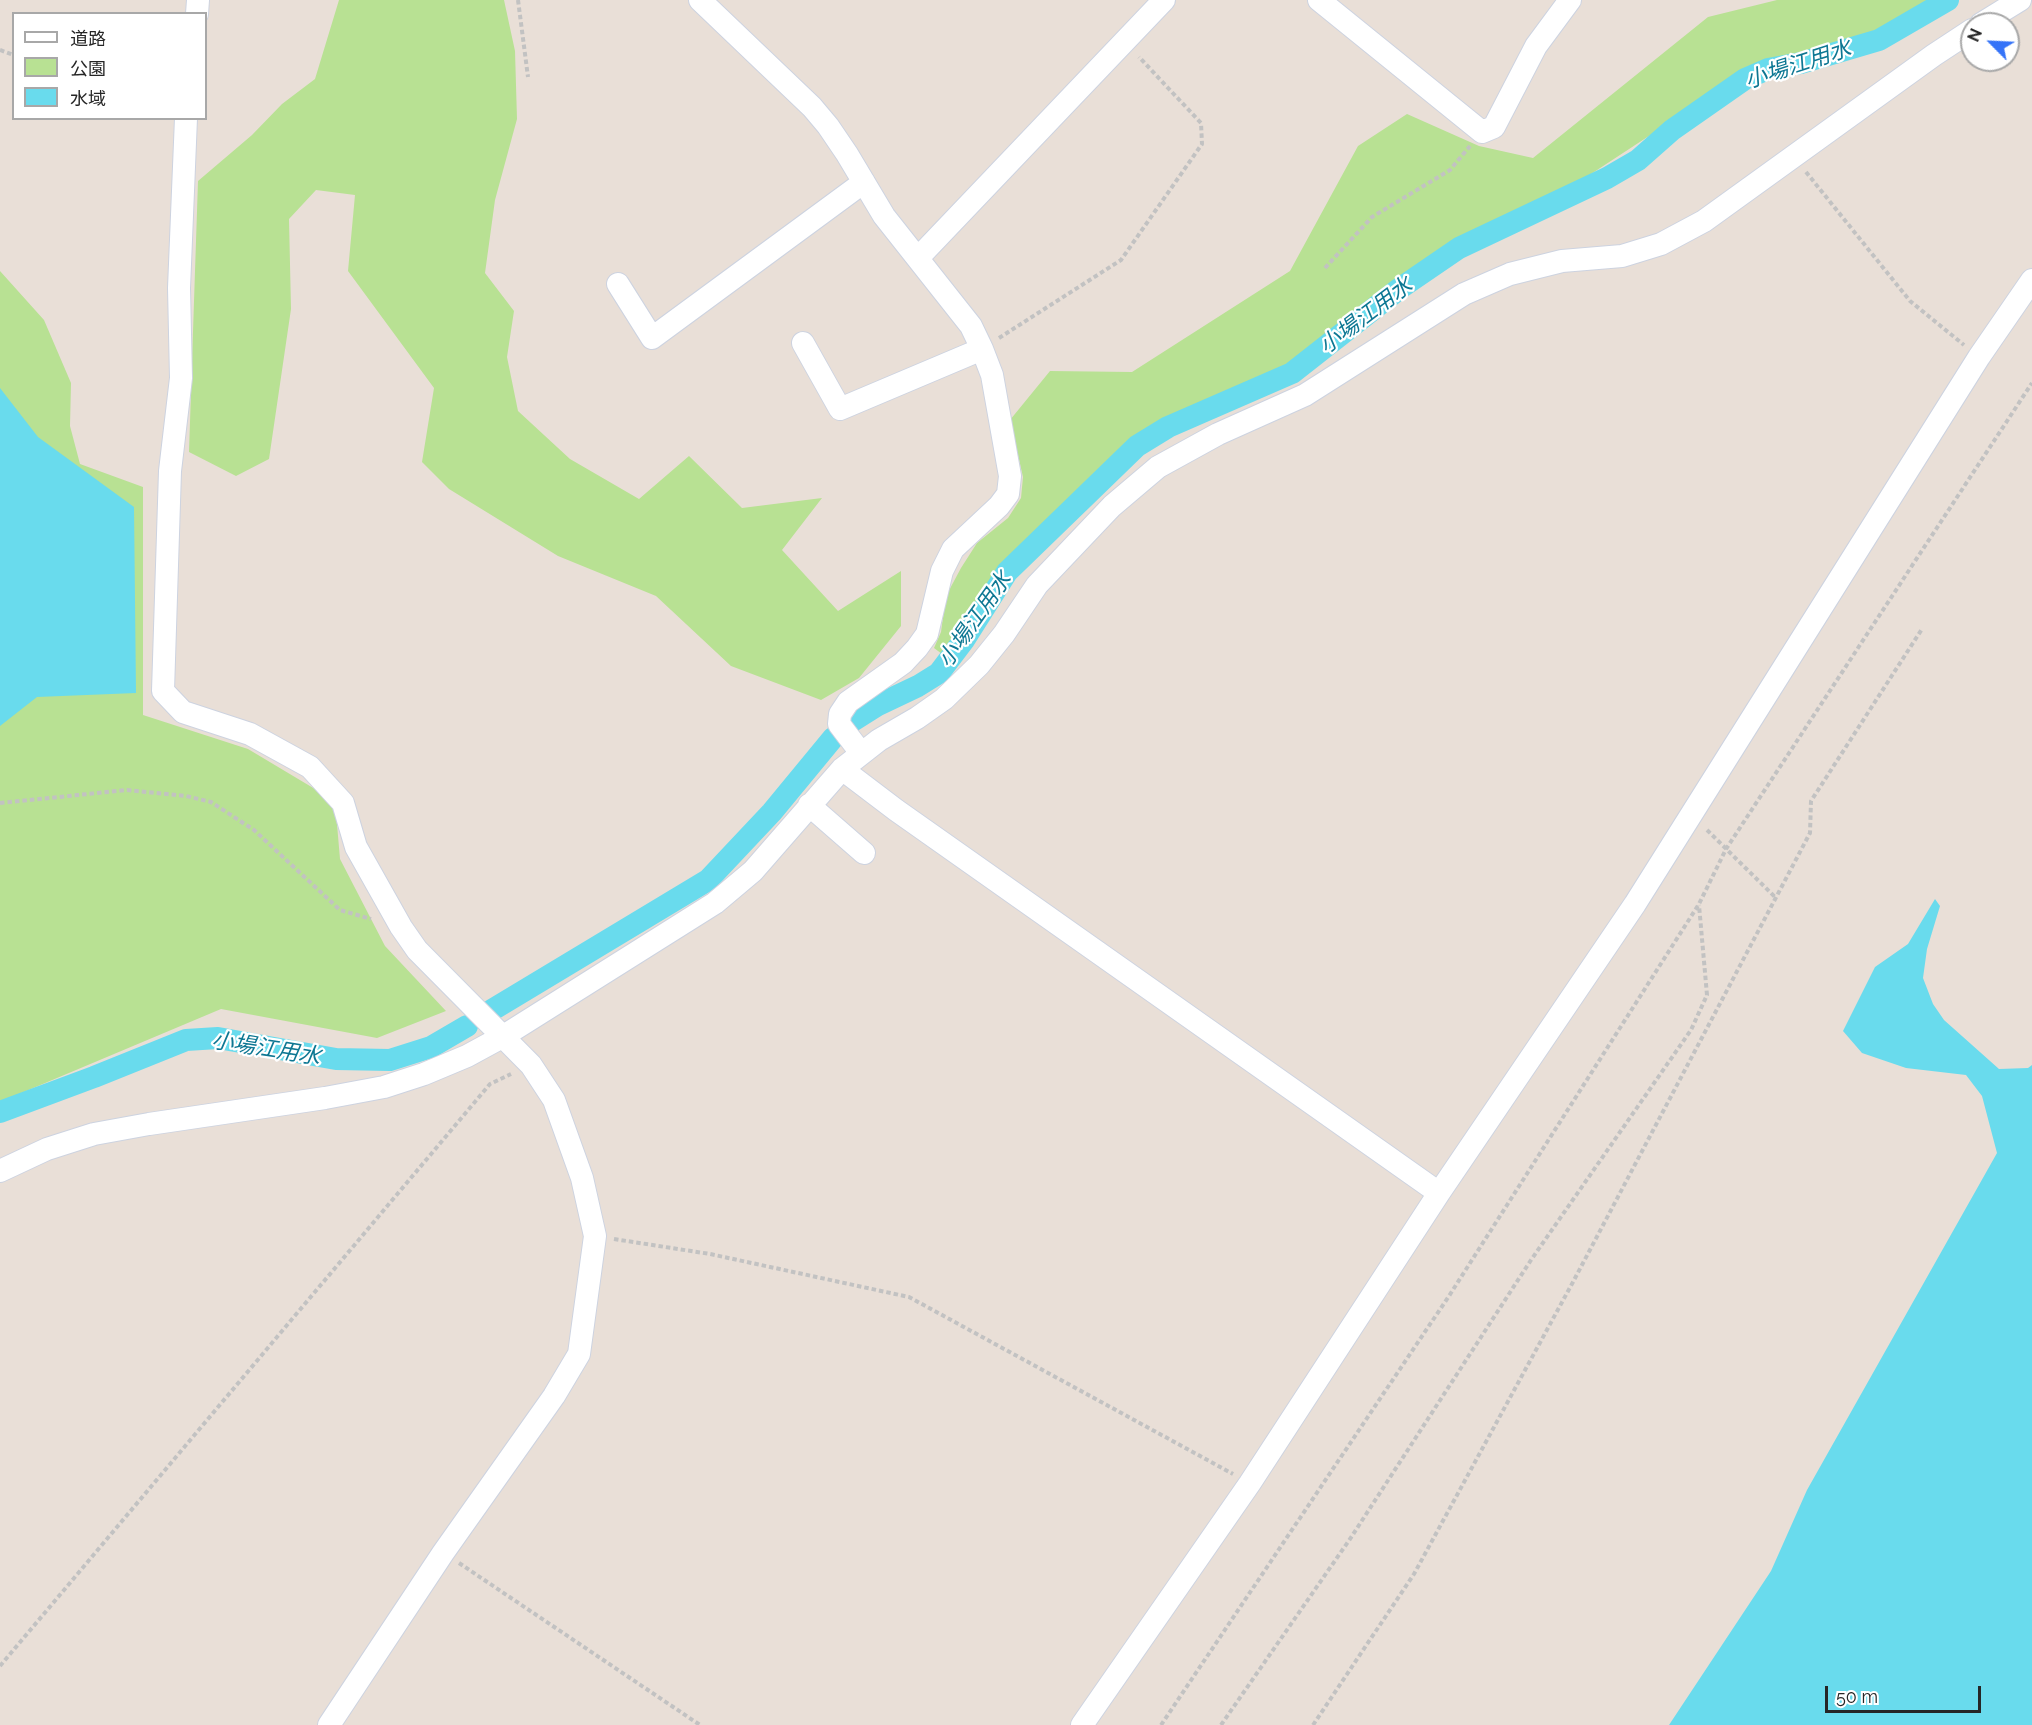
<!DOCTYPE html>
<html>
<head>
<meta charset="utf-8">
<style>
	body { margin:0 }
	#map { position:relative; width:2032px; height:1725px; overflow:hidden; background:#e9dfd7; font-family:Raleway,"Noto Sans JP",sans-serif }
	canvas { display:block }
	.legend { position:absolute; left:12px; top:12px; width:195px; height:108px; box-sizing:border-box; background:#fff; border:2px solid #a8a8a8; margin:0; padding:8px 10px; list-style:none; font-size:18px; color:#262626 }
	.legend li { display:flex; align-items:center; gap:12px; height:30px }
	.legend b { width:30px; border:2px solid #a8a8a8 }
	.north { position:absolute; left:1960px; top:12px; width:60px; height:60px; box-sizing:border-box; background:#fff; border:2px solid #a8a8a8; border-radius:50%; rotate:294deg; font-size:16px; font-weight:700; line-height:24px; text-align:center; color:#262626 }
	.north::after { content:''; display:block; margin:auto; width:21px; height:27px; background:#3573f8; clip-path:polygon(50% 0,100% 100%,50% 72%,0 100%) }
	.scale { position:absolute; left:1825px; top:1686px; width:156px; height:27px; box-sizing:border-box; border:3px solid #262626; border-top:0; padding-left:8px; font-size:18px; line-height:21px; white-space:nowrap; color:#262626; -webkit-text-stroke:4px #fff; paint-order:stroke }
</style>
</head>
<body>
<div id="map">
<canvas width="2032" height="1725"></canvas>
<ul class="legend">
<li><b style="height:8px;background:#fff"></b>道路</li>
<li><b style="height:16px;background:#b8e193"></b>公園</li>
<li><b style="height:16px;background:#69dbed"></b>水域</li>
</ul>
<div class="north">N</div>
<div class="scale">50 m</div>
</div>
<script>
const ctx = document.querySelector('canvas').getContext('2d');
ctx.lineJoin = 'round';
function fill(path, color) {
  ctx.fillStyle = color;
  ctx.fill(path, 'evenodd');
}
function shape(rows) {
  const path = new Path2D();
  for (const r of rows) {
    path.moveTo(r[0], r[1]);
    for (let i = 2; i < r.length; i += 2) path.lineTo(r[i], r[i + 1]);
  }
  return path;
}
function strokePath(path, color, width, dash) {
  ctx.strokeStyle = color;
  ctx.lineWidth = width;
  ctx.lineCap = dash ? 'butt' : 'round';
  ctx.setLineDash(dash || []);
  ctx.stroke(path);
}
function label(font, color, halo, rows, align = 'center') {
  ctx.font = font + ' Raleway,"Noto Sans JP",sans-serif';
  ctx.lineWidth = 4.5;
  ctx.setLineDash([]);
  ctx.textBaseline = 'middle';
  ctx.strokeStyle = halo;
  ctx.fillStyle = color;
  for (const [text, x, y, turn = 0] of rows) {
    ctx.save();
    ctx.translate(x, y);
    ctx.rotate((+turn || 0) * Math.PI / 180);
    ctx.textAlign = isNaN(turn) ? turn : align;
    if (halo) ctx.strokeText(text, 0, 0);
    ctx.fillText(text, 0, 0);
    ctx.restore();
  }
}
fill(shape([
	[339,0,504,0,515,51,517,119,495,200,485,273,514,311,507,357,518,411,570,459,639,499,689,456,742,508,822,498,782,550,838,611,901,571,901,626,859,678,821,700,731,666,656,596,558,556,449,489,422,462,434,388,348,271,355,195,316,190,289,219,291,309,269,459,236,476,189,452,198,181,252,135,282,104,315,79],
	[1777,0,1930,0,1879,29,1748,71,1562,193,1456,247,1398,286,1290,368,1165,420,1132,443,994,578,968,624,946,657,934,648,941,632,946,596,961,568,977,543,1008,518,1021,498,1023,477,1010,420,1050,371,1132,372,1290,271,1358,146,1407,114,1479,146,1533,158,1708,17],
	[0,271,44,320,71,383,70,426,80,464,143,487,143,715,248,749,335,801,340,859,385,946,446,1011,377,1038,221,1009,0,1102]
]), '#b8e193');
fill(shape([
	[0,388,38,437,134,507,136,693,37,697,0,726],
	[1935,899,1940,906,1927,949,1923,978,1933,1004,1944,1020,1999,1069,2028,1068,2032,1065,2032,1725,1669,1725,1771,1571,1807,1490,1997,1153,1982,1096,1966,1075,1906,1068,1862,1053,1843,1031,1875,967,1908,944]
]), '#69dbed');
strokePath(shape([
	[851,722,878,705,918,686,939,673,964,640,1007,572,1137,446,1168,427,1292,373,1399,289,1459,248,1607,178,1638,160,1672,130,1745,79,1768,69,1801,63,1879,40,1948,0],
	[492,1010,708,880,772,812,833,738],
	[0,1112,94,1077,186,1040,218,1038,336,1059,390,1060,431,1047,467,1026]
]), '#69dbed', 22);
const minor = shape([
	[700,0,812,107,828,126,847,154,884,216,971,326,982,349,992,375,1010,476,1008,494,999,506,953,549,942,571,927,634,917,648,903,663,848,702,840,714,839,724,861,753],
	[1319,0,1482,132,1494,127,1536,46,1570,0],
	[197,14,198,0],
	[1981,24,2020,0],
	[186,118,179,288,181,378,170,471,163,691,183,712,250,734,310,767,343,803,356,847,401,927,417,950,531,1065,554,1100,582,1178,595,1236,579,1354,554,1396,443,1553,329,1725],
	[918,258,1164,0],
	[618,284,652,338,864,182],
	[803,343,840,409,982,349],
	[842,769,896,810,1439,1193],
	[809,805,864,853],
	[0,1171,47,1149,94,1134,149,1124,325,1098,384,1087,424,1074,467,1056,502,1037,715,903,753,871,842,769,879,740,917,718,944,699,979,665,1004,634,1037,585,1112,506,1158,467,1218,434,1305,395,1464,294,1510,274,1562,261,1622,256,1661,244,1704,221,1934,55,1972,30],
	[1082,1725,1250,1483,1439,1193,1635,904,1979,357,2032,280]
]);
strokePath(minor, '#cdd3e0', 24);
strokePath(shape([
	[518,0,528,77],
	[0,50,14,55],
	[1806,172,1910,301,1964,345],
	[1325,268,1372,217,1450,170,1470,146],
	[999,338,1121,260,1202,144,1201,123,1139,57],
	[0,803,127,790,186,796,211,802,254,830,340,910,371,919],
	[1707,830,1775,897],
	[614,1239,710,1254,909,1297,1233,1474],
	[459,1563,700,1725],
	[0,1666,490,1084,511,1074],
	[1161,1725,1449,1296,1699,904,1726,849,2032,383],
	[1221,1725,1350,1539,1531,1260,1691,1030,1707,995,1699,905],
	[1313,1725,1414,1574,1573,1282,1810,833,1811,801,1922,629]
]), '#c2c2c2', 4, [4.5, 3]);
strokePath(minor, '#fff', 22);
label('italic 22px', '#0d7793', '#fff', [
	["小場江用水",1798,65,-18],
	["小場江用水",1366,316,-37],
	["小場江用水",975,620,-55],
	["小場江用水",266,1049,9]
]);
</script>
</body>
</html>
